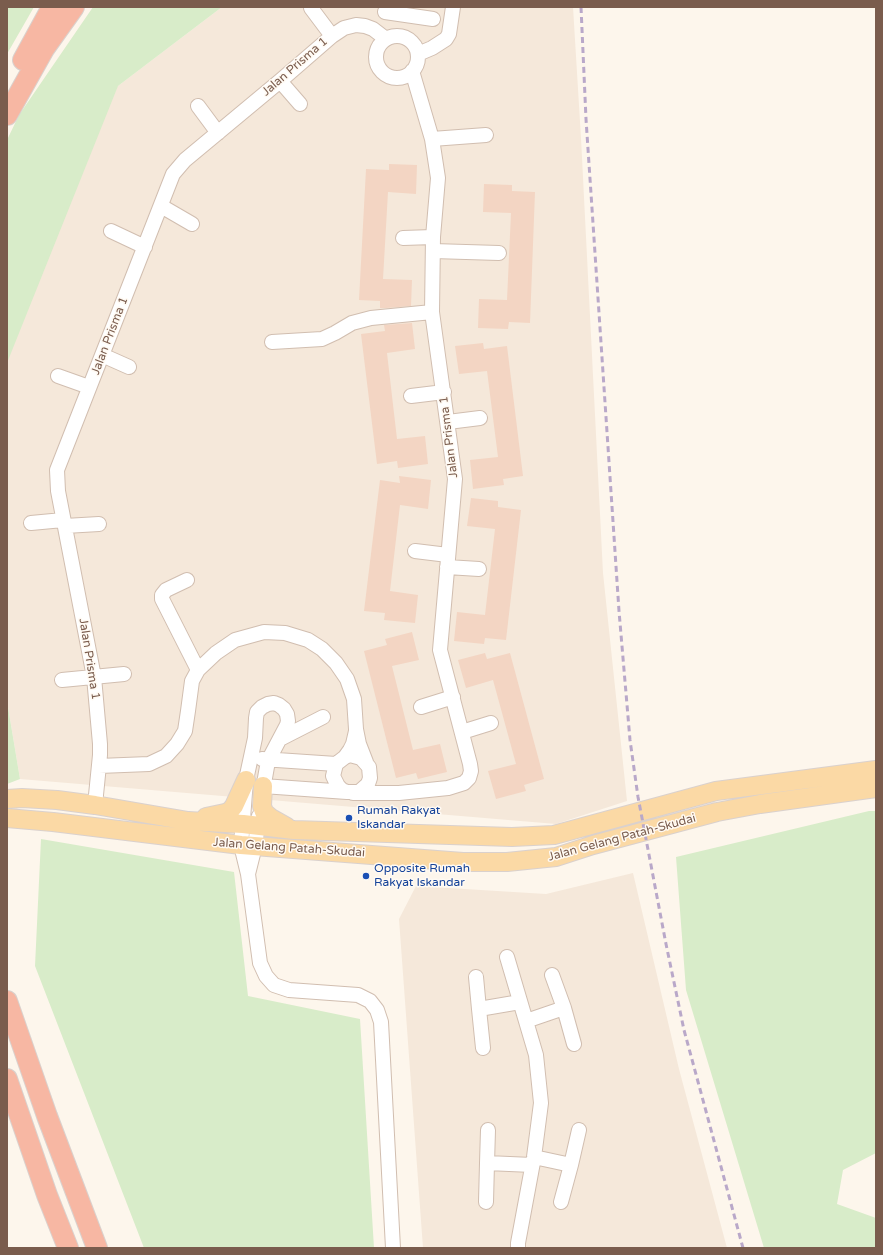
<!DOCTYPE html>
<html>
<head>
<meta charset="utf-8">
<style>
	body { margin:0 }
	#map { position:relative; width:883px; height:1255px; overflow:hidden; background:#fdf6ec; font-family:"Varela Round",sans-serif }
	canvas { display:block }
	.frame { position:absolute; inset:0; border:8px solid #7a5c4d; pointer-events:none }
</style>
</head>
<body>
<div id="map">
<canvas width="883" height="1255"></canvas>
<div class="frame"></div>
</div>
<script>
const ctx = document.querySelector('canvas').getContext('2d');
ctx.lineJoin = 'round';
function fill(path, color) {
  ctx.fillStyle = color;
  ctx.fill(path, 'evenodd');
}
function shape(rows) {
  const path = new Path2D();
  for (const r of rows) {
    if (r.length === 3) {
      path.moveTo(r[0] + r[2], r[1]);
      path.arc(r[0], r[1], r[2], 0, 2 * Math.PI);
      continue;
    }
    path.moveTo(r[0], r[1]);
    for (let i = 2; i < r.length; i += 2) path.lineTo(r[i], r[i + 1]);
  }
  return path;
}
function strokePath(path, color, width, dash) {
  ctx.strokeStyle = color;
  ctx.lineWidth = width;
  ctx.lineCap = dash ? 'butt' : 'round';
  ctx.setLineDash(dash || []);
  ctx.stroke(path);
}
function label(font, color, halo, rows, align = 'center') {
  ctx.font = font + ' "Varela Round",sans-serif';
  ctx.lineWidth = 3;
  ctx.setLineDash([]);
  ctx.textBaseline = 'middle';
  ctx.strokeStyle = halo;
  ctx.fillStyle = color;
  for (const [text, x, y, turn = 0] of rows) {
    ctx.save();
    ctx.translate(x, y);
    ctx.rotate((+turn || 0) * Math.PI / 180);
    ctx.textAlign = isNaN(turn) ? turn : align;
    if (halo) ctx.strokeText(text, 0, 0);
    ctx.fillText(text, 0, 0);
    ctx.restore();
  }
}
fill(shape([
	[222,7,573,7,581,138,603,573,627,801,556,824,20,779,7,701,7,361,114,89],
	[633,873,679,1069,727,1248,423,1248,399,919,416,886,546,894]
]), '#f5e8da');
fill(shape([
	[7,7,34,7,7,54],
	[93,7,222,7,118,86,7,363,7,140,19,115],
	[7,701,20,779,7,784],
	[869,811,876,811,876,1153,843,1170,837,1204,876,1218,876,1248,764,1248,686,990,676,857],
	[41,839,234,872,248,996,360,1019,374,1248,144,1248,35,966]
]), '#d8ecc9');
fill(shape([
	[389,164,417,165,416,194,388,192,383,279,412,280,411,306,386,308,380,308,380,301,359,300,366,169,389,170],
	[484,184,512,185,512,191,535,192,530,323,509,322,508,329,478,328,479,299,507,300,511,213,483,212],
	[412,323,415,349,387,353,397,439,425,436,428,464,398,468,397,461,377,464,361,334,385,331,384,325],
	[483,343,484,349,507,346,523,476,503,479,504,485,473,489,470,460,498,457,487,371,459,374,455,346],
	[399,476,431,480,428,509,400,505,390,591,418,595,415,623,384,620,385,613,364,611,380,480,400,483],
	[471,498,498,501,498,507,521,510,506,640,485,638,484,644,454,641,457,612,485,615,495,529,467,526],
	[412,632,419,660,392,666,413,750,440,744,447,772,418,779,416,773,396,778,364,651,387,645,385,639],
	[485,653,487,659,510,653,544,779,524,785,526,791,496,799,488,771,516,764,493,680,466,688,458,660]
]), '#f3d5c3');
const minor = shape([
	[311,8,332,36],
	[385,12,433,19],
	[397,57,21],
	[418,54,432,48,446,39,449,34,453,7],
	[280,81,300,104],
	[198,106,218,133],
	[432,139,486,135],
	[161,206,192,224],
	[111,231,145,247],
	[403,238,433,237],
	[433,251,499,253],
	[272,342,322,339,335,333,352,323,371,318,432,312],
	[102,355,129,367],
	[58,376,89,387],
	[411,396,444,392],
	[448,422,480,418],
	[31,523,63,520],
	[65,526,99,524],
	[415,551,448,555],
	[447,567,479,569],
	[187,580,166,590,162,595,162,599,198,670],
	[62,680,124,674],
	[421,707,453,697],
	[462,732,491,723],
	[280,739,323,717],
	[345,757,350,755,361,758,369,767,370,778,368,784,359,792,347,792,342,790,338,786,333,776,336,764,345,757,350,750,353,744,356,731],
	[262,759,336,764],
	[99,766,149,764,166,756,177,744,185,731,188,711,192,681,198,670,216,653,235,640,264,632,285,633,308,640,322,649,336,663,347,679,354,699,356,729,359,744,366,762],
	[263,786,347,792],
	[353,793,399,793,448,788,464,783,469,778,471,771,470,764,440,650,455,479,432,312,433,237,438,178,432,139,412,71],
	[262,795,268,761,287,725,288,721,287,714,284,709,279,705,274,703,268,704,262,707,257,712,256,718,255,738,246,780,241,845,248,874,260,963,266,976,274,985,289,990,358,995,370,1001,377,1010,381,1022,393,1248],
	[95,805,100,755,100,744,94,677,58,491,57,470,173,174,185,160,280,81,332,36,344,28,356,25,365,26,373,29,386,39],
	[248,874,255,846,259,816],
	[507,957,536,1055,541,1103,534,1157,518,1243,518,1248],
	[552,975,564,1008],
	[476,977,479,1009],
	[526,1021,564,1008,574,1044],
	[483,1048,479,1009,520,1002],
	[488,1130,487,1163,532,1165],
	[534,1157,571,1165,561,1202],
	[571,1165,579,1130],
	[486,1202,487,1163]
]);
const major = shape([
	[263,786,262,806,264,812,271,818,287,827],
	[7,799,22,798,57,800,95,805,188,821,243,824,294,830,512,837,554,835,716,791,876,770],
	[206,817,225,813,230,811,234,806,246,780],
	[7,818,53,822,241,845,463,862,507,862,556,857,593,845,717,812,760,804,876,788]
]);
const highway = shape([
	[23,60,52,7],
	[7,115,44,49,74,7],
	[7,1001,47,1116,97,1248],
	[7,1079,47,1195,68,1248]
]);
strokePath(minor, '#d1beb0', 16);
strokePath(major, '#dad1cd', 20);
strokePath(highway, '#dad1cd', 22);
strokePath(minor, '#fff', 14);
strokePath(major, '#fbd9a5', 18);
strokePath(highway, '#f7b7a3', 20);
strokePath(shape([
	[581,7,586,119,619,611,630,740,638,797,666,944,684,1030,743,1248]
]), '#b9a8c9', 3, [6, 4]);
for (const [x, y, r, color] of [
	[349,818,4,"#1a4fb4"],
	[366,876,4,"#1a4fb4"]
]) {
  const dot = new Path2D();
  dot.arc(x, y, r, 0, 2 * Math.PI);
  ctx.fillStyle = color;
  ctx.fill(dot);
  strokePath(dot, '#fffaf3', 1.5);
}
label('12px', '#7a5c4d', '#fffaf3', [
	["Jalan Prisma 1",295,67,-41],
	["Jalan Prisma 1",110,336,-69],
	["Jalan Prisma 1",449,437,-97],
	["Jalan Prisma 1",89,659,81],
	["Jalan Gelang Patah-Skudai",622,838,-15],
	["Jalan Gelang Patah-Skudai",289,848,4]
]);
label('12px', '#164399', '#fffaf3', [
	["Rumah Rakyat",357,811],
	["Iskandar",357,825],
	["Opposite Rumah",374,869],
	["Rakyat Iskandar",374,883]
], 'left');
</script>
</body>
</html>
